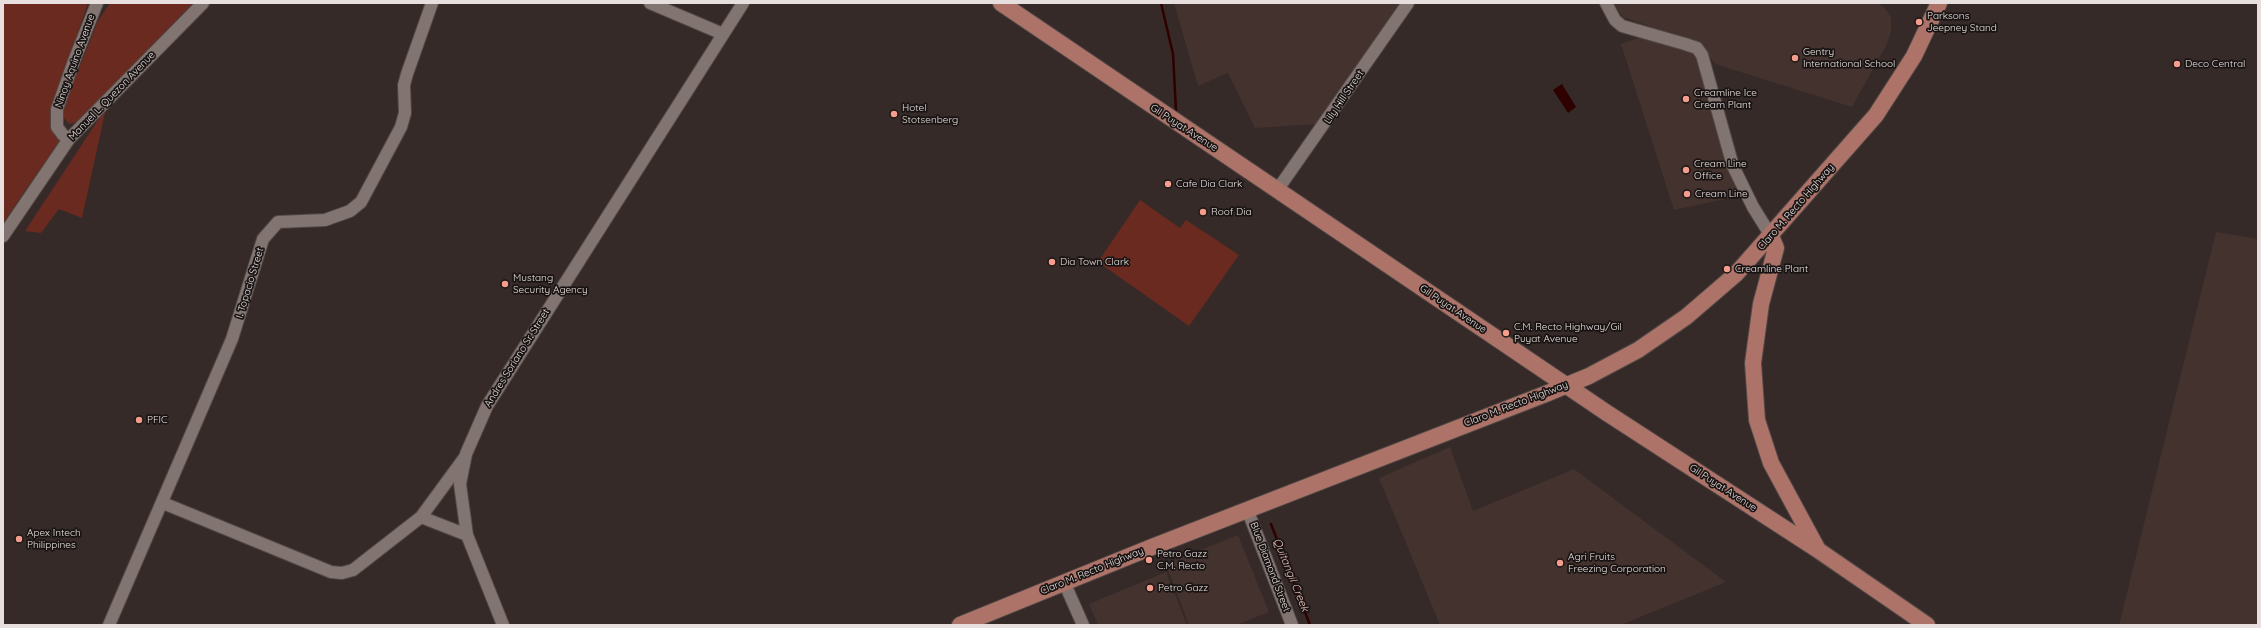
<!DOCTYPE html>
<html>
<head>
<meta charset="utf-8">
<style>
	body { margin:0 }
	#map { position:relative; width:2261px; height:628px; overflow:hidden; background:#352a28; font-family:Quicksand,sans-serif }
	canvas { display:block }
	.frame { position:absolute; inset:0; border:4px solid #e6dfdd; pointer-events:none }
</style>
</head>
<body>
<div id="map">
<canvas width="2261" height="628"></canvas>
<div class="frame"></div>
</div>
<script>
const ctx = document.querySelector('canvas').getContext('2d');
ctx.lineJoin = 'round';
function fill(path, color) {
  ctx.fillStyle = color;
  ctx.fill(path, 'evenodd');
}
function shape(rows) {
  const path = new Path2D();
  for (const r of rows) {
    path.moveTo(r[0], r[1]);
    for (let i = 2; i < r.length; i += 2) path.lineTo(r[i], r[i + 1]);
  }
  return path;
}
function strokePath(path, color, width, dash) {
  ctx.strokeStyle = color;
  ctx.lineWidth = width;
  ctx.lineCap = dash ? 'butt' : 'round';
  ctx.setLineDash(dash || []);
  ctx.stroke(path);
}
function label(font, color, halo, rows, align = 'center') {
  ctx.font = font + ' Quicksand,sans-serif';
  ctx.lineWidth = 3.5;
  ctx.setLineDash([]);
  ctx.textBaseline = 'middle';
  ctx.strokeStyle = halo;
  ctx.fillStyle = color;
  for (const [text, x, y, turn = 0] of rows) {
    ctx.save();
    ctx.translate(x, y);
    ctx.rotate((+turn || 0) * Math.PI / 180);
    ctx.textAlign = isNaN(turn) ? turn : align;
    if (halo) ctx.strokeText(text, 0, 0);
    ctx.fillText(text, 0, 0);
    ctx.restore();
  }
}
fill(shape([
	[1174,3,1400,3,1318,124,1255,128,1228,73,1198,86],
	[1613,3,1877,3,1884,7,1891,17,1891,32,1886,46,1852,107,1715,64,1700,44,1623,17],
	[1638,38,1679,45,1696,54,1739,196,1674,210,1621,44],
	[2216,232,2258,239,2258,625,2119,625],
	[1450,447,1473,511,1574,469,1726,582,1621,625,1440,625,1379,478],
	[1238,535,1269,612,1236,625,1189,625,1166,564],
	[1166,572,1187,625,1098,625,1089,604]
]), '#43322e');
fill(shape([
	[3,3,88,3,55,98,60,140,3,223],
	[110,3,193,3,77,122,69,124,63,117,64,106,98,21],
	[106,108,82,218,59,209,41,233,25,231],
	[1140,200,1180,228,1186,220,1239,255,1189,326,1098,262]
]), '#6a2a20');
fill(shape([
	[1562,84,1576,107,1568,113,1553,90]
]), '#2f0000');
strokePath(shape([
	[1161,3,1173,54,1176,111],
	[1271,524,1310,625]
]), '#2f0000', 2.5);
const minor = shape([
	[650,3,723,34],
	[1606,3,1615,20,1622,26,1685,44,1697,48,1702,55,1733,166,1753,207,1771,236],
	[69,139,63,135,57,127,57,109,74,61,97,3],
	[1278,189,1408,3],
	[3,236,69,139,203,3],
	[163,503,331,572,342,573,353,570,421,517,465,457],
	[1247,509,1292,625],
	[421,517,467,535],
	[1064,582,1083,625],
	[109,625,232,339,263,239,278,222,325,220,350,211,361,202,401,127,405,113,404,85,407,74,432,3],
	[503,625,467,535,460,484,466,454,487,406,743,3]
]);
const major = shape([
	[1001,3,1607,413,1818,550,1927,625],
	[1771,236,1776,248,1761,304,1753,363,1757,420,1771,463,1817,548],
	[960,625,1152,547,1548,393,1589,376,1638,350,1686,317,1736,274,1876,115,1914,56,1939,3]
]);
strokePath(minor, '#514846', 14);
strokePath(major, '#514846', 18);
strokePath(minor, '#817471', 12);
strokePath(major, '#ad7368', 16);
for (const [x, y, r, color] of [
	[1919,22,4,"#f49d8c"],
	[1795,58,4,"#f49d8c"],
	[2177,64,4,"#f49d8c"],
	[1686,99,4,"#f49d8c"],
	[894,114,4,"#f49d8c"],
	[1686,170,4,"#f49d8c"],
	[1168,184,4,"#f49d8c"],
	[1687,194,4,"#f49d8c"],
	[1203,212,4,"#f49d8c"],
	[1052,262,4,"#f49d8c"],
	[1727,269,4,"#f49d8c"],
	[505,284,4,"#f49d8c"],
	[1506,333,4,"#f49d8c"],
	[139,420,4,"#f49d8c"],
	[19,539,4,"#f49d8c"],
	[1149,560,4,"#f49d8c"],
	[1560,563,4,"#f49d8c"],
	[1150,588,4,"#f49d8c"]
]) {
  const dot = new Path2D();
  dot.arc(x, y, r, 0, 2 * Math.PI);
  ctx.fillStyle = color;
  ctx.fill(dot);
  strokePath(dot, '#191413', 1.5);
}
label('10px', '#e6dfdd', '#191413', [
	["Parksons",1927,16],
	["Jeepney Stand",1927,28],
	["Gentry",1803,52],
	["International School",1803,64],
	["Deco Central",2185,64],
	["Creamline Ice",1694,93],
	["Cream Plant",1694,105],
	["Hotel",902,108],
	["Stotsenberg",902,120],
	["Cream Line",1694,164],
	["Office",1694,176],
	["Cafe Dia Clark",1176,184],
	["Cream Line",1695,194],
	["Roof Dia",1211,212],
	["Dia Town Clark",1060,262],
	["Creamline Plant",1735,269],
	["Mustang",513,278],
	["Security Agency",513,290],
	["C.M. Recto Highway/Gil",1514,327],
	["Puyat Avenue",1514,339],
	["PFIC",147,420],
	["Apex Intech",27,533],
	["Philippines",27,545],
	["Petro Gazz",1157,554],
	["C.M. Recto",1157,566],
	["Agri Fruits",1568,557],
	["Freezing Corporation",1568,569],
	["Petro Gazz",1158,588]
], 'left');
label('10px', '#e6dfdd', '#191413', [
	["Ninoy Aquino Avenue",75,61,-70],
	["Manuel L. Quezon Avenue",112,96,-46],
	["Lily Hill Street",1344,97,-56],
	["Gil Puyat Avenue",1184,128,33],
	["Claro M. Recto Highway",1796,207,-49],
	["I. Topacio Street",250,283,-73],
	["Gil Puyat Avenue",1453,309,34],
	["Andres Soriano Sr. Street",517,358,-58],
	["Claro M. Recto Highway",1516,404,-21],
	["Gil Puyat Avenue",1723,488,33],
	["Blue Diamond Street",1270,567,69],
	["Claro M. Recto Highway",1092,571,-22]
]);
label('italic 11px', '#f1c5bc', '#191413', [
	["Quitangil Creek",1291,575,68]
]);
</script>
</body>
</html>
